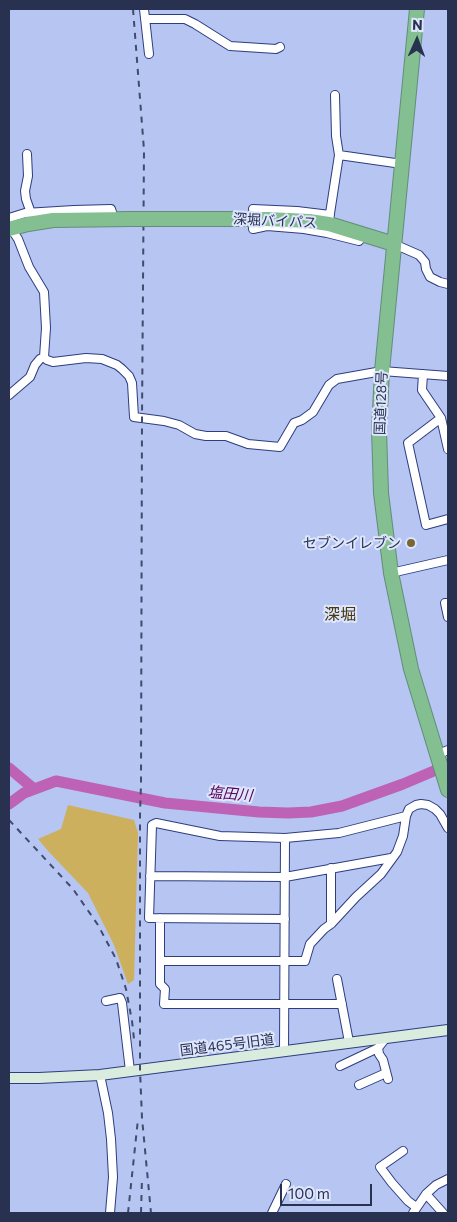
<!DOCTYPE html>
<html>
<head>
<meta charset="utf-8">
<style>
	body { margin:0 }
	#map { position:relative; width:457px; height:1222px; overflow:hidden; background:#b6c5f2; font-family:Commissioner,sans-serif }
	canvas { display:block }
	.frame { position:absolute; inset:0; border:10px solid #28314f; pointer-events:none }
	.north { position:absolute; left:392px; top:15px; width:50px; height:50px; -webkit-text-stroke:4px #dee6fe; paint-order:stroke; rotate:2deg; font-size:14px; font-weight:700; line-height:20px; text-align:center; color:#28314f }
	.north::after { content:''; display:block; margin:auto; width:18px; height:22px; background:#28314f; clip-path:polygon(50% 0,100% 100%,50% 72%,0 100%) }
	.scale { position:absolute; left:280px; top:1184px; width:92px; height:22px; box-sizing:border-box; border:2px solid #28314f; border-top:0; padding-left:6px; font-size:15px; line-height:18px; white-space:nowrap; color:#28314f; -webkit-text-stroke:4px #dee6fe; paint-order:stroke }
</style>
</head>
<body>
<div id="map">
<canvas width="457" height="1222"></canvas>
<div class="frame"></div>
<div class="north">N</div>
<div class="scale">100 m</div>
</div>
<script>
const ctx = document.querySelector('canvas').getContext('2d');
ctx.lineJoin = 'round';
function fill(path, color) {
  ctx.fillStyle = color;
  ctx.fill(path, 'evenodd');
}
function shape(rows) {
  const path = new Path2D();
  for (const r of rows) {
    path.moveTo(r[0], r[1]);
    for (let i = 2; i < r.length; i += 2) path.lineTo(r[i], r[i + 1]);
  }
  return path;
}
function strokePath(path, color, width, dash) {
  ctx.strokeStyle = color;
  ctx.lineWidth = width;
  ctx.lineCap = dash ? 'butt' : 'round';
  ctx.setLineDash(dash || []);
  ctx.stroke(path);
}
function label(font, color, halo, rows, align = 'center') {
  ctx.font = font + ' Commissioner,"Noto Sans JP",sans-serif';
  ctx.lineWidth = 4;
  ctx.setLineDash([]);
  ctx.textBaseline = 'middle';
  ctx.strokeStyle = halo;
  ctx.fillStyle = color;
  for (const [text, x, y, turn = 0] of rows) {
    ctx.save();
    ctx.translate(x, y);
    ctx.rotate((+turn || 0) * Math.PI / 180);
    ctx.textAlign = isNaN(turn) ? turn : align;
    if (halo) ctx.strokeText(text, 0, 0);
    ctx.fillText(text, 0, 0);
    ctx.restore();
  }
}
fill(shape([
	[68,805,134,820,138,833,134,980,128,984,114,945,88,893,49,852,38,839,61,829]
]), '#cdb05d');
strokePath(shape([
	[9,768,34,789],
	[9,804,24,793,56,781,165,803,259,812,288,813,311,812,342,806,403,784,448,765]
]), '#bd62b5', 11);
const street = shape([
	[144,9,149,54],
	[145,19,185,19,195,24,230,46,276,49,280,47],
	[27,154,28,176,25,191,26,199,31,213],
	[339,155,402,164],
	[253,209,297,211,330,215],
	[9,218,25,213,74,210,111,209,112,212],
	[10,227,18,239,29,267,44,292,46,328,44,357],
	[253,229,267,226,304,229,327,233,359,241,363,235],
	[327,233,339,155,336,136,335,95],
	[394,244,419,255,425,262,426,269,430,277,440,282,448,284],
	[44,357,47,360,53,362,86,358,102,359,117,365,122,369,129,376,132,383,134,417,164,421,179,425,195,434,206,436,226,436,248,444,280,447,294,423,302,420,313,412,329,385,337,379,382,371,448,376],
	[423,374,422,390,441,418,448,449],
	[9,395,30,377,35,365,40,359,44,357],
	[441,418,408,443,426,525,448,519],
	[391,573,448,560],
	[448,603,445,603,448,617],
	[437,755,448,750],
	[331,868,331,924],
	[150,876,285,877,391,858],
	[160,918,160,984,165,989,164,1004,342,1004],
	[285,919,149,918,152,825,156,823,220,836,285,838,339,833,406,816],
	[160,961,305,961,310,944,324,929,331,924,356,897,381,874,397,852,403,836,406,816,409,809,416,805,421,804,428,805,435,809,440,814,448,828],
	[337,979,349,1042],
	[106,1001,120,998,122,1003,130,1071],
	[386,1038,378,1048,379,1054,383,1060,388,1079],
	[284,1052,285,838],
	[340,1066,378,1048],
	[100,1075,108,1113,111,1139,113,1177,110,1213],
	[359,1085,386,1073],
	[403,1151,380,1167,392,1183,408,1201,416,1207],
	[426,1194,443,1213],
	[272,1213,286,1184],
	[413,1213,426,1194,436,1185,448,1179]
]);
const secondary = shape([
	[9,1078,39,1078,100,1075,448,1030]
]);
const highway = shape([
	[417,9,382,371,379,430,381,493,391,573,411,669,448,790],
	[152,219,267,219,309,221,329,224,394,244],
	[9,229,28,224,53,220,131,219]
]);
strokePath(street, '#2e3d7e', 10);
strokePath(secondary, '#2e3d7e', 12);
strokePath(highway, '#638d79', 16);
strokePath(street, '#fff', 8);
strokePath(secondary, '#daecde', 10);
strokePath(highway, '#83bf90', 14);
strokePath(shape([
	[133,9,144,150,142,418,141,784,140,815,140,1070,142,1118,151,1213],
	[9,820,73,889,98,925,116,959,126,989,132,1021,134,1039],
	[128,1213,138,1119],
	[141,1213,142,1178]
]), '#414b6c', 2, [6, 6]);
const highwayBridge = shape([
	[131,219,152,219]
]);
strokePath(highwayBridge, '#638d79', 16, []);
strokePath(highwayBridge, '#83bf90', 14);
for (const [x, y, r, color] of [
	[411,543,5,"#786735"]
]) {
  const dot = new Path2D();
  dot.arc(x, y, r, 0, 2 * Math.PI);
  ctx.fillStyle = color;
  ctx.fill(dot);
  strokePath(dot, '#dee6fe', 2);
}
label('14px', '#28314f', '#dee6fe', [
	["深堀バイパス",275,221,3],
	["国道128号",381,403,-88],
	["国道465号旧道",227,1045,-7]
]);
label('14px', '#28314f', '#dee6fe', [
	["セブンイレブン",401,543]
], 'right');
label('italic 15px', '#5b0057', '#dee6fe', [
	["塩田川",230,794,5]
]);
label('16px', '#46380f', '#dee6fe', [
	["深堀",340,615]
]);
</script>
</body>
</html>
